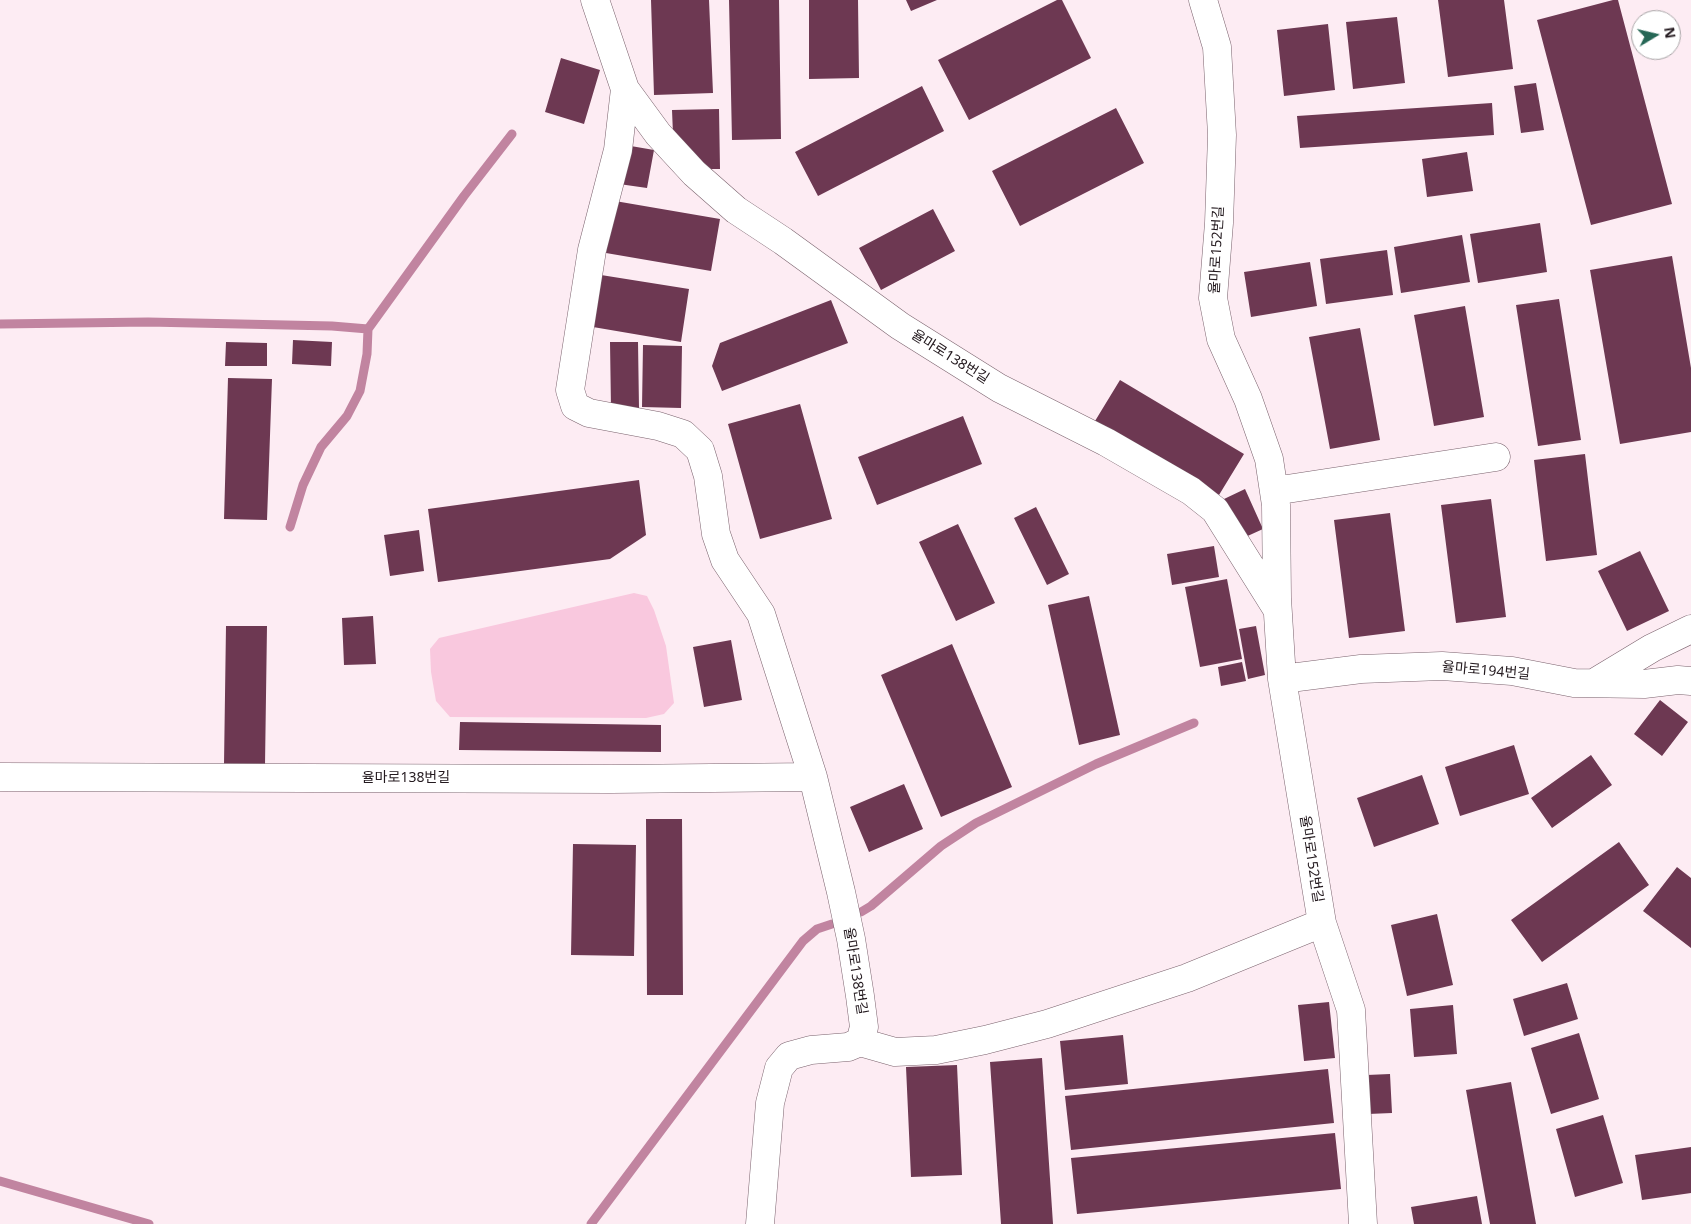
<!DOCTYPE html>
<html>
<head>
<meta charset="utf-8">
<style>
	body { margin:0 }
	#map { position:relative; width:1691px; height:1224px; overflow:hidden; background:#fdecf3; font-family:"Noto Sans",sans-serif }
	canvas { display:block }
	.north { position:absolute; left:1631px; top:10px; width:50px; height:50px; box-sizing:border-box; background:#fff; border:1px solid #a7a3a5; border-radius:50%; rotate:81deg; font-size:14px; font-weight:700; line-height:20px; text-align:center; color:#23191e }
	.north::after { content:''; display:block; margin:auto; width:18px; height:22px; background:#266756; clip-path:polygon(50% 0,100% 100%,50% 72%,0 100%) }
</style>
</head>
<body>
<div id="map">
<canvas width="1691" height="1224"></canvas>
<div class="north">N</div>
</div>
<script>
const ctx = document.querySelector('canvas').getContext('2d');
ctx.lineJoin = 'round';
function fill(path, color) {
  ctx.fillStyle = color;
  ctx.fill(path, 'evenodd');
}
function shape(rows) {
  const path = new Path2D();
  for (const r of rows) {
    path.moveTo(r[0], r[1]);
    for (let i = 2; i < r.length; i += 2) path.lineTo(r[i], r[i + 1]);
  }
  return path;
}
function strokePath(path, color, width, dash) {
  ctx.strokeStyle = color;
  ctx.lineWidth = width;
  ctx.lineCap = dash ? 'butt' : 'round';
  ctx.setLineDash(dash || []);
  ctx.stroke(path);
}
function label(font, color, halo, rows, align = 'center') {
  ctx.font = font + ' "Noto Sans","Noto Sans KR",sans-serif';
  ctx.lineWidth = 5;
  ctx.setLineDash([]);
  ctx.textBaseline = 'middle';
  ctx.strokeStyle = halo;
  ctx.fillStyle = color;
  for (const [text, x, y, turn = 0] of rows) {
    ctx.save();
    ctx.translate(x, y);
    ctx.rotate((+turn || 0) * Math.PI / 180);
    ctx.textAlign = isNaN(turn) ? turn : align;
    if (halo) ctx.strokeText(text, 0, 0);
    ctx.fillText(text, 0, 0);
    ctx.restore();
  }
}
fill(shape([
	[634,593,647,596,654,610,666,646,674,703,664,714,646,718,450,717,436,701,431,672,430,649,439,638]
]), '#f9c8de');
strokePath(shape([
	[0,324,148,322,332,326,368,329,367,354,360,391,347,416,321,447,303,485,290,527],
	[368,329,464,196,512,134],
	[861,912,871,906,941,846,976,823,1096,764,1194,723],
	[0,1181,149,1224],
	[591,1224,803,941,817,929,832,924]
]), '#c184a0', 9);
fill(shape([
	[651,0,709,0,713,93,654,95],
	[729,0,779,0,781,139,732,140],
	[809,0,858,0,859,78,809,79],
	[906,0,937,0,911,11],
	[1057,0,1062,0,1091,58,969,120,938,60],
	[1438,0,1504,0,1513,69,1448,77],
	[1613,0,1618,0,1672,204,1591,225,1537,20],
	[1397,17,1405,83,1353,89,1346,22],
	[1328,24,1335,90,1284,96,1277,30],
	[561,58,600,70,584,124,545,112],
	[1536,83,1544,130,1521,133,1514,86],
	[922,86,944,131,818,196,795,152],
	[1492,103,1494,135,1300,148,1297,116],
	[1116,108,1144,163,1020,226,992,171],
	[719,109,720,169,706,169,673,134,672,110],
	[625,145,654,150,647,188,619,184],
	[1467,152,1473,191,1427,197,1422,159],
	[615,201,720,219,711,271,606,253],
	[933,209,955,251,881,290,859,248],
	[1540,223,1547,272,1478,283,1470,234],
	[1462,235,1470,282,1401,293,1394,247],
	[1387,250,1393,295,1326,304,1320,259],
	[1672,256,1691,368,1691,432,1620,444,1590,270],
	[1310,262,1317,306,1251,317,1244,272],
	[601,275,689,289,681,342,593,327],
	[1559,299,1581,440,1538,446,1516,305],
	[831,300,848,343,722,391,712,366,720,343],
	[1465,306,1484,417,1434,426,1414,315],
	[1360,328,1380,440,1330,449,1309,337],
	[293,340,332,342,331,366,292,364],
	[226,342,267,343,267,366,225,366],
	[610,342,638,342,639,408,611,408],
	[643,345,682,346,681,408,642,407],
	[228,378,272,379,267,520,224,519],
	[1120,380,1244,454,1219,495,1095,421],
	[800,404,832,519,760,539,728,424],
	[963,416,982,464,877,505,858,457],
	[1585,454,1597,555,1546,561,1534,460],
	[639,480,646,535,610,559,438,582,428,509],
	[1245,489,1263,529,1241,539,1224,499],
	[1491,499,1506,617,1456,623,1441,505],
	[1036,507,1069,574,1047,585,1014,518],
	[1390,513,1405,631,1349,638,1334,520],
	[958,524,995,603,956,621,919,542],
	[419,530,424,571,390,576,384,535],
	[1214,546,1219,577,1172,585,1167,554],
	[1640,551,1669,611,1627,631,1598,571],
	[1227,579,1242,659,1200,667,1185,587],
	[1089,596,1120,735,1079,745,1048,605],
	[373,616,376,664,344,665,342,618],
	[226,626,267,626,265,765,224,764],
	[1256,626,1265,675,1248,679,1239,629],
	[731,640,742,700,704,707,693,647],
	[952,644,1012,787,941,817,881,675],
	[1242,662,1246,681,1221,686,1218,667],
	[1660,700,1688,722,1662,756,1634,734],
	[460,722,661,725,661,752,459,750],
	[1514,745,1529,794,1460,816,1445,767],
	[1591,755,1612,785,1552,828,1531,798],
	[1422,775,1439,824,1374,847,1357,798],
	[904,784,923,829,869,852,850,807],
	[646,819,682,819,683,995,647,995],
	[1619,842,1649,885,1542,962,1511,920],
	[573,844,636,845,634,956,571,955],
	[1677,867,1691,878,1691,948,1643,911],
	[1437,914,1453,985,1407,996,1391,925],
	[1567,983,1578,1019,1524,1036,1513,999],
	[1329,1002,1335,1058,1304,1061,1298,1005],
	[1453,1005,1457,1054,1414,1057,1410,1009],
	[1579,1033,1599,1099,1551,1114,1531,1048],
	[1123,1035,1128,1084,1065,1090,1060,1041],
	[1042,1058,1053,1224,1001,1224,990,1062],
	[957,1065,962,1175,911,1177,906,1067],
	[1328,1069,1334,1123,1071,1150,1065,1096],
	[1390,1074,1392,1113,1368,1114,1367,1075],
	[1511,1082,1536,1224,1490,1224,1466,1090],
	[1603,1115,1623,1183,1575,1197,1556,1129],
	[1335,1133,1341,1189,1077,1214,1071,1158],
	[1691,1147,1691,1193,1642,1200,1635,1155],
	[1477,1196,1482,1224,1414,1224,1411,1207]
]), '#6d3852');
const minor = shape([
	[595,0,625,89,618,150,592,250,570,390,575,406,589,413,658,426,683,434,700,450,708,476,716,534,725,560,761,614,813,777,841,892,851,939,860,996,864,1027,860,1042,848,1047,811,1050,789,1056,779,1068,770,1103,760,1224],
	[1203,0,1217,47,1222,135,1219,223,1213,298,1221,339,1248,399,1269,459,1276,505,1277,598,1282,679,1322,923,1351,1010,1363,1224],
	[625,89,658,134,694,173,736,210,783,241,900,326,999,388,1106,442,1191,491,1215,510,1277,609],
	[1274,491,1496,457],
	[1282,679,1361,669,1442,666,1512,671,1574,683,1644,684,1678,680,1691,681],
	[1594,683,1652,648,1691,629],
	[0,777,611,779,813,777],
	[860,1042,895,1052,936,1050,985,1040,1047,1024,1187,978,1322,923]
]);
strokePath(minor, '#7a626d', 29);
strokePath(minor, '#fff', 28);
label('14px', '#23191e', '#fff', [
	["율마로152번길",1217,250,-87],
	["율마로138번길",950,357,32],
	["율마로194번길",1486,671,5],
	["율마로138번길",406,778],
	["율마로152번길",1311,859,81],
	["율마로138번길",855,971,81]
]);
</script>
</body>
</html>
